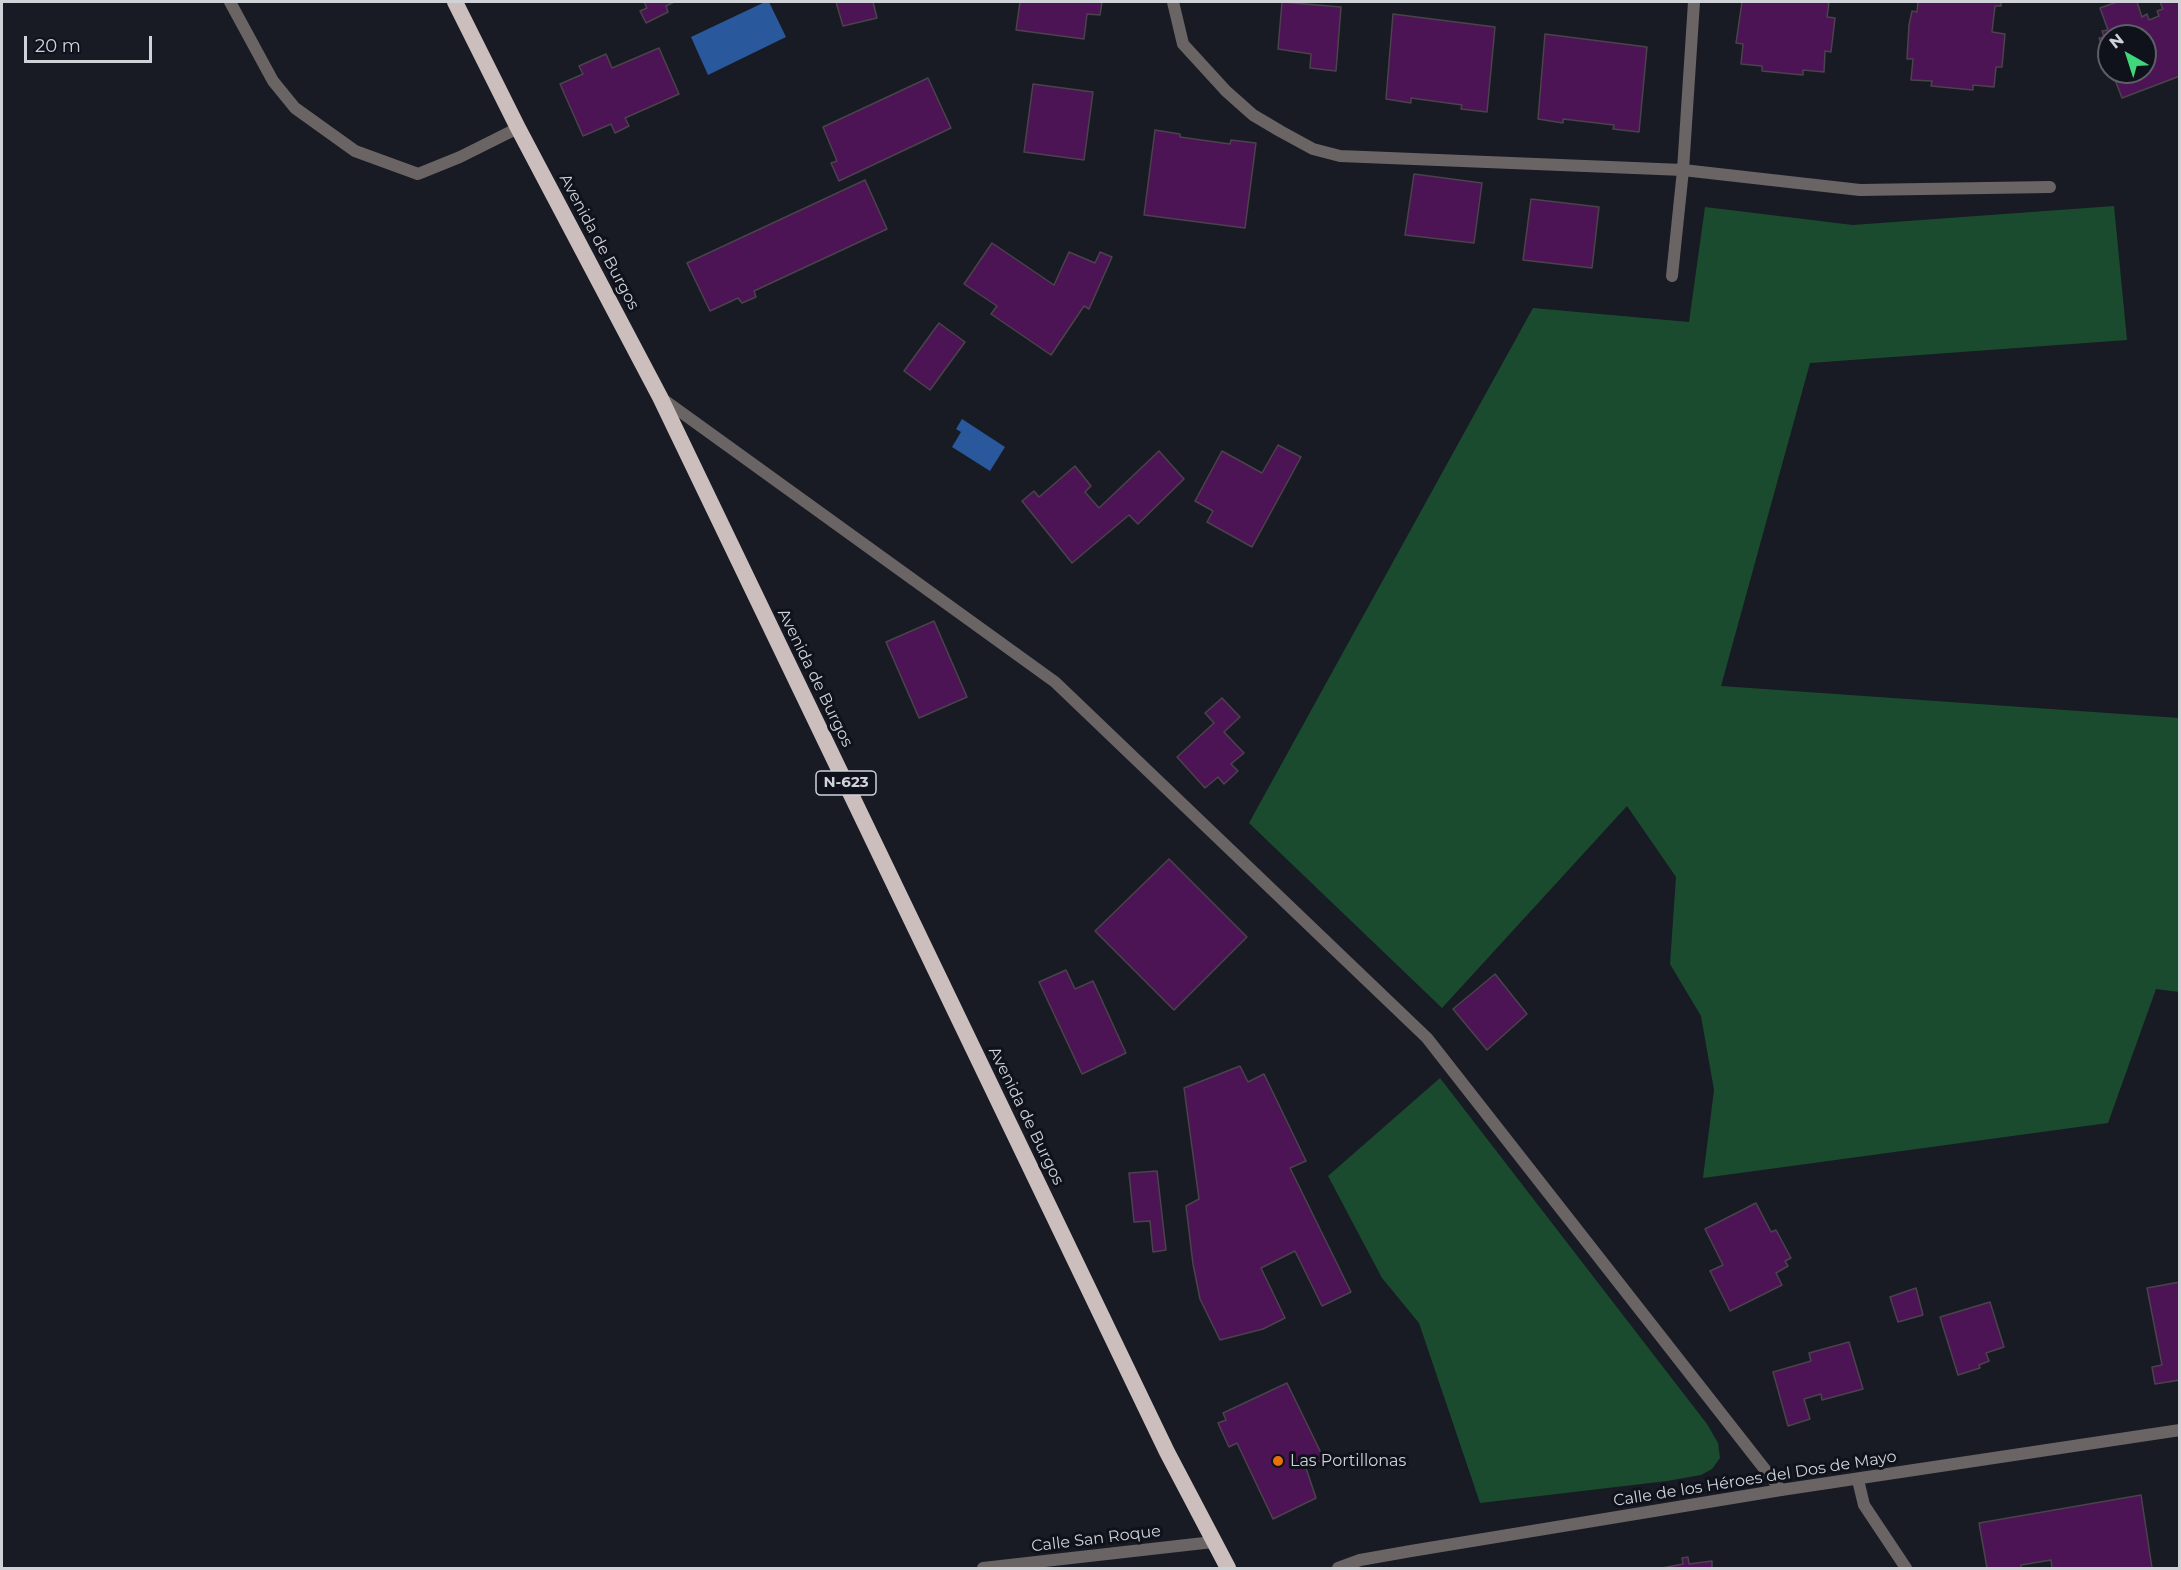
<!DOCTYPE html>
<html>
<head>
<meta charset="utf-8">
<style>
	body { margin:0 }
	#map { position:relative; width:2181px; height:1570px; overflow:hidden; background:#181b23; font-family:Montserrat,sans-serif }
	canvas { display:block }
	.frame { position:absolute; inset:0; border:3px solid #cfd2d7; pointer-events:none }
	.north { position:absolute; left:2097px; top:24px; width:60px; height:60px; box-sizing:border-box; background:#0f121a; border:2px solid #5c5f66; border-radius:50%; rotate:321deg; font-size:16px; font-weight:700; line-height:24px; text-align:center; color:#cfd2d7 }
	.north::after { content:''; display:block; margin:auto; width:21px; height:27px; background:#40d77c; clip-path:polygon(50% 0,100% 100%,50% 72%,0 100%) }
	.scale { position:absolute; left:24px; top:36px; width:128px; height:27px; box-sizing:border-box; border:3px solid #cfd2d7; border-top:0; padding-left:8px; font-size:18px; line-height:21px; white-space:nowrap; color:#cfd2d7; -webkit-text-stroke:4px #0f121a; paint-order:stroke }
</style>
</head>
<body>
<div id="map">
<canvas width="2181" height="1570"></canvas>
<div class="frame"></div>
<div class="north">N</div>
<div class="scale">20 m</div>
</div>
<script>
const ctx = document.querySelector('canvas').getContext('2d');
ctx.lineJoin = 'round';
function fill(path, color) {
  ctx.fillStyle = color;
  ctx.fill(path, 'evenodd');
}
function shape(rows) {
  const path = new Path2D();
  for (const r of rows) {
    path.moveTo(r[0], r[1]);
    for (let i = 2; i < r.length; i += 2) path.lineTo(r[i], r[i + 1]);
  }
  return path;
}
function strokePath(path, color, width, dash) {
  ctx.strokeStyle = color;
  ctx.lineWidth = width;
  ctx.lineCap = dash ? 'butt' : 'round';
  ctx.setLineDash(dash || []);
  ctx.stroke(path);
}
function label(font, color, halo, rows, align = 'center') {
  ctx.font = font + ' Montserrat,sans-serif';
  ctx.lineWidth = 6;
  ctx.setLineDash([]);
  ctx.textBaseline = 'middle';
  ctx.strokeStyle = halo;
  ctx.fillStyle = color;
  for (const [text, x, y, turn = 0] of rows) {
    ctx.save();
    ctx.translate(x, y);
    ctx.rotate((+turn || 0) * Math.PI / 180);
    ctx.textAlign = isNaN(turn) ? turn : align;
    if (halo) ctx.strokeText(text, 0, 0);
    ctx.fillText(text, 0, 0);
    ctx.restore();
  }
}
fill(shape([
	[2114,206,2127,340,1810,363,1721,686,2179,718,2179,992,2156,989,2108,1123,1703,1178,1714,1090,1701,1016,1670,964,1676,877,1627,806,1442,1008,1249,823,1533,308,1689,322,1705,207,1853,225],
	[1440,1078,1707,1424,1718,1443,1720,1458,1712,1469,1701,1475,1667,1481,1480,1503,1419,1323,1382,1278,1328,1176]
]), '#1a4b2f');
fill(shape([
	[765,2,769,2,786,37,708,75,691,37],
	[962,419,1005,447,990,471,952,447,961,432,956,429]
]), '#2a589c');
const building = shape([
	[644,2,674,2,666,6,668,12,646,23,640,11,647,8,644,2],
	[836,2,873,2,877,18,843,26,836,2],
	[1020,2,1102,2,1100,15,1087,14,1084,39,1016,30,1020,2],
	[1282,2,1341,7,1336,71,1310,68,1311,54,1278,49,1282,2],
	[1742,2,1829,2,1827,17,1835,18,1831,52,1825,51,1824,72,1803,70,1803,75,1762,71,1762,66,1741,64,1743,44,1736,43,1742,2],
	[1918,2,2001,2,2001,6,1995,6,1992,32,2005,34,2002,67,1996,67,1994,87,1973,85,1973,90,1931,86,1932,81,1911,80,1913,59,1907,59,1909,25,1912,11,1917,12,1918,2],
	[2117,2,2137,2,2142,17,2147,14,2149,20,2159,16,2157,11,2163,9,2160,2,2180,2,2180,76,2122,98,2112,72,2145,72,2145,36,2109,36,2109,64,2099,38,2104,37,2102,31,2108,30,2100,8,2117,2],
	[1393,14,1495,27,1487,112,1461,109,1462,105,1411,98,1411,103,1386,99,1393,14],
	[1545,34,1647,47,1639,132,1613,129,1614,125,1563,119,1563,123,1538,119,1545,34],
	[659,48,679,94,625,118,629,126,615,133,611,124,583,136,560,84,583,74,579,66,606,54,612,68,659,48],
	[928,78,951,128,839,181,831,163,837,161,823,127,928,78],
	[1033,84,1093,92,1084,160,1024,152,1033,84],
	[1155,130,1180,134,1180,137,1230,144,1231,140,1256,143,1245,228,1144,215,1155,130],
	[1414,174,1482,183,1474,243,1405,235,1414,174],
	[865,180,887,229,754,291,756,297,742,303,738,298,710,311,687,263,865,180],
	[1531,199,1599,207,1592,268,1523,260,1531,199],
	[992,243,1054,285,1069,252,1095,263,1100,252,1112,257,1089,309,1084,306,1051,355,991,314,997,306,964,284,992,243],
	[939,323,965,342,930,390,904,371,939,323],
	[1278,445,1301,457,1252,547,1207,522,1213,511,1195,501,1222,451,1262,473,1278,445],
	[1159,451,1184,479,1138,524,1129,515,1072,563,1022,501,1034,491,1039,497,1075,466,1091,486,1085,492,1099,508,1159,451],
	[934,621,967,697,919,718,886,642,934,621],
	[1222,698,1240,717,1224,732,1244,753,1231,764,1238,771,1224,784,1218,777,1205,788,1177,757,1214,723,1205,713,1222,698],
	[1169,859,1247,937,1174,1010,1095,931,1169,859],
	[1066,970,1075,989,1093,981,1126,1053,1082,1074,1039,982,1066,970],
	[1495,974,1527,1014,1487,1050,1453,1009,1495,974],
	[1240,1066,1248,1082,1264,1074,1306,1161,1290,1168,1351,1292,1322,1306,1295,1251,1261,1268,1285,1318,1263,1329,1220,1340,1200,1299,1193,1264,1186,1206,1199,1199,1184,1088,1240,1066],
	[1157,1171,1166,1250,1153,1252,1150,1221,1134,1222,1129,1173,1157,1171],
	[1756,1203,1771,1232,1776,1230,1791,1258,1785,1261,1788,1266,1776,1273,1782,1285,1730,1311,1710,1271,1723,1265,1705,1229,1756,1203],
	[2180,1282,2180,1380,2155,1384,2152,1367,2162,1365,2147,1288,2180,1282],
	[1916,1288,1923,1315,1898,1322,1890,1297,1916,1288],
	[1990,1302,2004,1347,1986,1353,1989,1361,1979,1365,1980,1368,1958,1375,1940,1317,1990,1302],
	[1849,1342,1863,1389,1822,1400,1821,1394,1804,1399,1810,1419,1788,1426,1773,1372,1811,1361,1809,1353,1849,1342],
	[1287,1383,1324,1459,1306,1468,1316,1498,1273,1519,1237,1443,1229,1447,1218,1423,1226,1420,1223,1413,1287,1383],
	[2141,1495,2152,1568,2052,1568,2051,1560,2021,1565,2021,1568,1987,1568,1979,1523,2141,1495],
	[1688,1557,1689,1564,1712,1561,1712,1568,1662,1568,1683,1564,1682,1558,1688,1557]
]);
fill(building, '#4c1455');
strokePath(building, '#4a434b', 1.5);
strokePath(shape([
	[230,2,273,81,295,108,355,151,418,174,460,157,518,128],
	[1173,2,1183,44,1226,91,1253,115,1280,131,1313,149,1340,156,1683,170,1860,190,2050,187],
	[1672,276,1683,170,1694,2],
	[660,397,1055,682,1427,1038,1781,1490],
	[1858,1480,1864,1505,1906,1568]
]), '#6a6464', 12);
strokePath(shape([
	[983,1568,1213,1542],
	[1338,1568,1360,1560,1411,1551,1781,1490,2180,1430]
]), '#6a6464', 12);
strokePath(shape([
	[455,2,518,128,660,397,1167,1452,1228,1568]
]), '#cbbebc', 16);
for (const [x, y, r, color] of [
	[1278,1461,6,"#e8710a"]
]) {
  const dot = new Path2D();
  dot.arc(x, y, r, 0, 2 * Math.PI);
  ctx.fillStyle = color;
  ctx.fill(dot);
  strokePath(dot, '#0f121a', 2);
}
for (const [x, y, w] of [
	[846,783,60]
]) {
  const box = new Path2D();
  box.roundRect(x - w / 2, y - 12, w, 24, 4.5);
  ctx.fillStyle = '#0f121a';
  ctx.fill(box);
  strokePath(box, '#cfd2d7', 1.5);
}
label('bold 15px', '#cfd2d7', null, [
	["N-623",846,783]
]);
label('16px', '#cfd2d7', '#0f121a', [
	["Avenida de Burgos",599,242,62],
	["Avenida de Burgos",815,678,64],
	["Avenida de Burgos",1026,1116,64],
	["Calle de los Héroes del Dos de Mayo",1755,1479,-9],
	["Calle San Roque",1096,1539,-7]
]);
label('16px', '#cfd2d7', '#0f121a', [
	["Las Portillonas",1290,1461]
], 'left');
</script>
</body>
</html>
